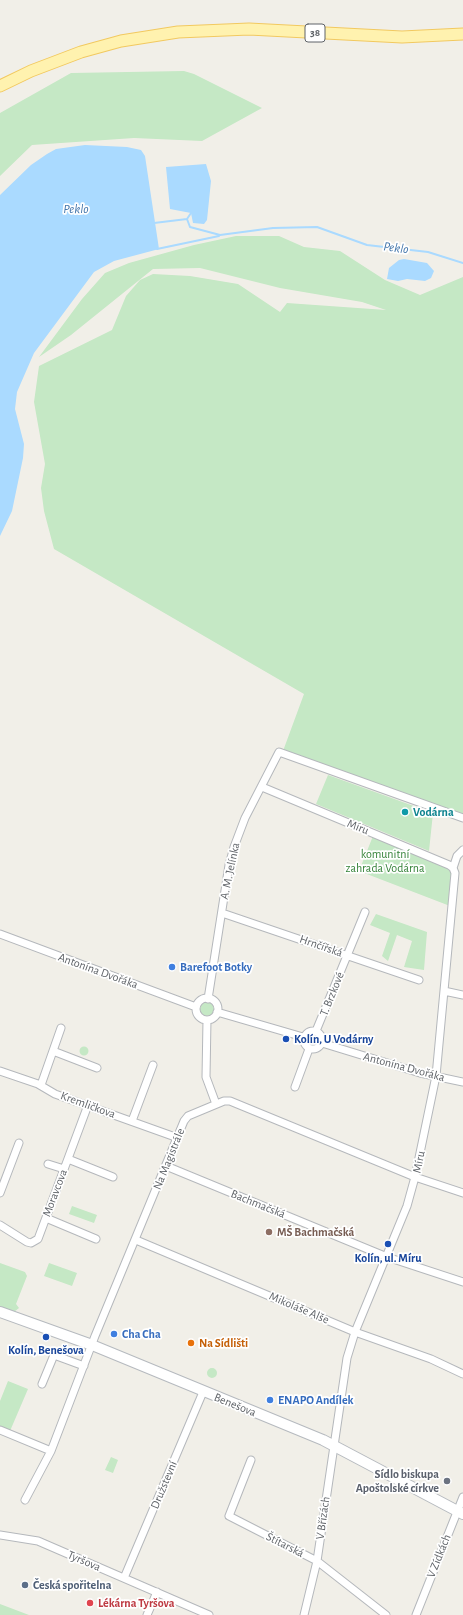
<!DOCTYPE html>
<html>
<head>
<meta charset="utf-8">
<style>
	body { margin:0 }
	canvas { display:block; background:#f1efe8 }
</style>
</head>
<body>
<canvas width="463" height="1615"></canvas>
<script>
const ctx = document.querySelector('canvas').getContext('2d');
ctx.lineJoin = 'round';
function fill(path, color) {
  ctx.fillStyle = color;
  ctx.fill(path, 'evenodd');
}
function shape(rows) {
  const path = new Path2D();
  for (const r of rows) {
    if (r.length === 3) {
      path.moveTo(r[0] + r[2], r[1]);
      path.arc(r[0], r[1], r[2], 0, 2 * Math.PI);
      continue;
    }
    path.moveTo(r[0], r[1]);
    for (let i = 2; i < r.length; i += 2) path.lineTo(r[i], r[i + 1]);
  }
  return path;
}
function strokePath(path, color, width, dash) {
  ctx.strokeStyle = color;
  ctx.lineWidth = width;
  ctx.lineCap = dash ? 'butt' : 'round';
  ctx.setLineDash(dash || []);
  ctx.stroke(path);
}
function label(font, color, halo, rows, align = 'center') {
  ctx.font = font + ' "Alegreya Sans",sans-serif';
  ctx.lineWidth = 3.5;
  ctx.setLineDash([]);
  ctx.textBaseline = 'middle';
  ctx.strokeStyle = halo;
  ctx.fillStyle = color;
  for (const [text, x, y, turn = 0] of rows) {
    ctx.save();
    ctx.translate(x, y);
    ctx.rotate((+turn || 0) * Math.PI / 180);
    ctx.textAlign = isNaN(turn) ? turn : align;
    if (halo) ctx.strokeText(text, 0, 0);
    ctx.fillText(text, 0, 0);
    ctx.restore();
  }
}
fill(shape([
	[184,71,194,74,262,108,202,141,134,138,32,145,0,176,0,113,71,73],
	[236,236,279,236,304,247,340,251,385,280,420,295,463,277,463,815,283,751,304,694,54,549,44,511,41,488,45,464,34,402,39,366,112,330,126,296,140,280,153,274,190,276,238,284,280,312,287,303,386,310,362,302,280,288,200,268,153,269,71,335,39,357,82,299,105,273,129,263,194,245],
	[328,775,433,813,429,851,316,804],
	[373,836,451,868,453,874,450,906,359,871],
	[376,914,427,932,424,970,404,967,412,941,397,935,388,961,382,956,390,933,370,925],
	[207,1009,7],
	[84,1051,4.5],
	[72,1206,97,1215,94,1223,69,1214],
	[0,1263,25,1272,27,1276,16,1304,19,1308,14,1312,0,1307],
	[49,1263,77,1273,72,1286,44,1276],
	[212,1373,5],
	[8,1381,28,1389,10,1431,0,1426,0,1401],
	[111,1457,118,1460,113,1473,105,1470],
	[0,1604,29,1615,0,1615]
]), '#c5e8c5');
fill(shape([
	[85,145,127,147,141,150,145,156,159,249,114,261,94,272,34,353,17,392,15,409,24,444,23,458,12,511,0,536,0,195,31,165,47,154,56,149],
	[206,164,211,181,207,220,204,224,193,223,191,213,170,209,166,167],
	[404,259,427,263,434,271,431,278,425,281,407,279,398,281,387,279,389,268,399,260]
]), '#aadaff');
strokePath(shape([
	[187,219,191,213],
	[154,223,187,219,190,227,220,235,273,228,317,227,367,245,428,252,463,263],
	[157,249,219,236]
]), '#aadaff', 2);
const street = shape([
	[262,787,449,865,453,868,455,873,436,1076,415,1177,407,1206,355,1332,347,1358,317,1561,304,1615],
	[453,868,457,856,463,850],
	[222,913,419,980],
	[0,934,196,1007],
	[444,991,463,995],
	[207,1009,11],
	[208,999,229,865,234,847,245,818,279,752,463,818],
	[217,1012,303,1037],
	[207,1020,206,1077,216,1104],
	[313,1040,9],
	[316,1031,365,912],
	[322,1043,420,1073,463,1082],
	[53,1051,97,1068],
	[0,1071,38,1084,55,1094,178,1138],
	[41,1085,61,1028],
	[295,1087,309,1049],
	[132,1121,153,1065],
	[68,1159,113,1177],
	[48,1164,64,1169],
	[166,1166,387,1257,463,1282],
	[0,1193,19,1143],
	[46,1218,96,1239],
	[0,1225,27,1242,31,1243,38,1239,88,1105],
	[136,1240,355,1332,431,1359,463,1374],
	[42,1384,54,1355,84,1366],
	[0,1430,51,1451],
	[251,1460,229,1516,317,1561,386,1615],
	[25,1500,51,1451,95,1336,184,1121,188,1116,224,1101,230,1101,415,1177,463,1193],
	[0,1535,38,1541,209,1615],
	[124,1578,203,1392],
	[147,1615,157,1592],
	[416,1615,463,1497]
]);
const secondary = shape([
	[0,1312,92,1345,323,1440,463,1514]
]);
const primary = shape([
	[0,86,31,71,81,52,121,41,178,32,249,29,402,37,463,34]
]);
strokePath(street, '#b5b8bc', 9);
strokePath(secondary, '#b6babf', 12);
strokePath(primary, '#f2c960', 13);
strokePath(street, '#fff', 7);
strokePath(secondary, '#fff', 10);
strokePath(primary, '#fff2af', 11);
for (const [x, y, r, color] of [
	[405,812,4,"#0f9aa8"],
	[172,967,4,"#3f7fe0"],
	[286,1039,4,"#1a4fb4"],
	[269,1232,4,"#8d6e63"],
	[388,1244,4,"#1a4fb4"],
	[114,1334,4,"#3f7fe0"],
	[46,1337,4,"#1a4fb4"],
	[191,1343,4,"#e8710a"],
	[270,1400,4,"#3f7fe0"],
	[447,1481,4,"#6b7280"],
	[25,1585,4,"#5c6f8a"],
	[90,1603,4,"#e0444e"]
]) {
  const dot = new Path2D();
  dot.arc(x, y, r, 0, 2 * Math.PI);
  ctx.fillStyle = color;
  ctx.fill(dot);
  strokePath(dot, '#fff', 1.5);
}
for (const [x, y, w] of [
	[315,33,20]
]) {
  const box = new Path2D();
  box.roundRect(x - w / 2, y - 9, w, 18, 3);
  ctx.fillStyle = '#fff';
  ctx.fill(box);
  strokePath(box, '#5f6368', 1);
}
label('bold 11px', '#5f6368', null, [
	["38",315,33]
]);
label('bold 12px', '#0d838f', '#fff', [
	["Vodárna",413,812]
], 'left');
label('12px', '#5f6368', '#fff', [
	["Míru",358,827,22],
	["A. M. Jelínka",230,871,-78],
	["Hrnčířská",321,946,19],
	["Antonína Dvořáka",98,971,20],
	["T. Brzkové",332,994,-68],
	["Antonína Dvořáka",404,1067,15],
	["Kremličkova",88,1105,20],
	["Na Magistrále",169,1159,-68],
	["Míru",419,1162,-78],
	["Moravcova",55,1193,-69],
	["Bachmačská",258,1204,22],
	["Mikoláše Alše",299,1308,23],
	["Benešova",235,1405,22],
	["Družstevní",164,1485,-67],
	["V Břízách",323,1518,-82],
	["Štítarská",285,1545,27],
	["V Zídkách",439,1556,-68],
	["Tyršova",84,1561,23]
]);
label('12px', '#348238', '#fff', [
	["komunitní",385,854],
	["zahrada Vodárna",385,868]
]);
label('bold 12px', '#366cbe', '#fff', [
	["Barefoot Botky",180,967],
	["Cha Cha",122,1334],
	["ENAPO Andílek",278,1400]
], 'left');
label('bold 12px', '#164399', '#fff', [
	["Kolín, U Vodárny",294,1039,"left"],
	["Kolín, ul. Míru",388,1258],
	["Kolín, Benešova",46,1350]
]);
label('bold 12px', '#785e54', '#fff', [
	["MŠ Bachmačská",277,1232]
], 'left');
label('bold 12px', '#c56008', '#fff', [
	["Na Sídlišti",199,1343]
], 'left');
label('bold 12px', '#5b616d', '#fff', [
	["Sídlo biskupa",439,1474],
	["Apoštolské církve",439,1488]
], 'right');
label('bold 12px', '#4e5e75', '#fff', [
	["Česká spořitelna",33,1585]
], 'left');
label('bold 12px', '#be3a42', '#fff', [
	["Lékárna Tyršova",98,1603]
], 'left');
label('italic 13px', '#4174aa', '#fff', [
	["Peklo",76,209],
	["Peklo",396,248,7]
]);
</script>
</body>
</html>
